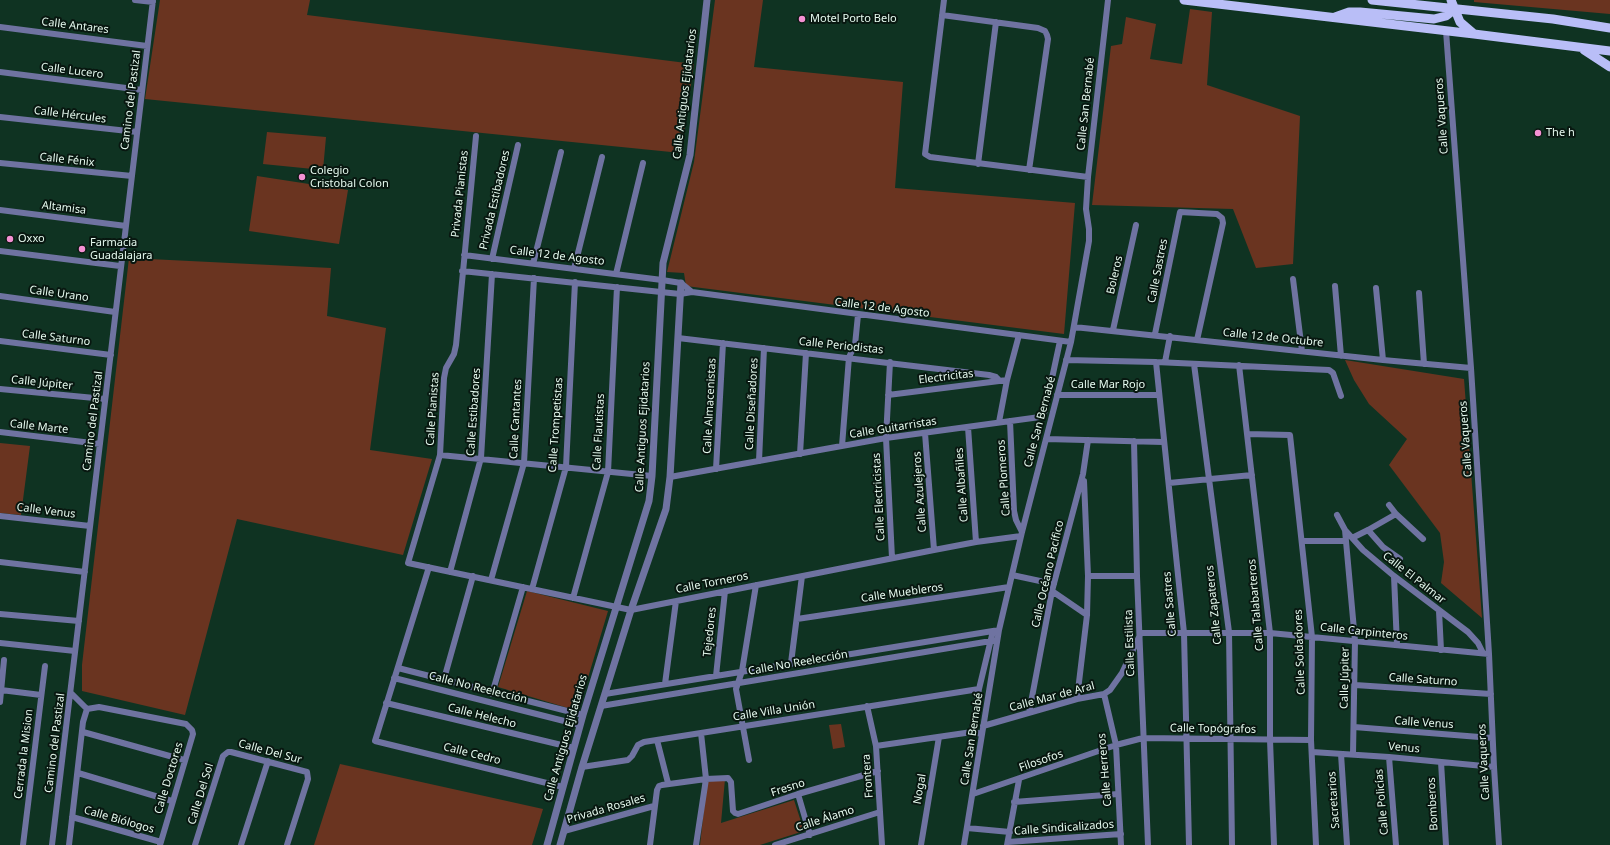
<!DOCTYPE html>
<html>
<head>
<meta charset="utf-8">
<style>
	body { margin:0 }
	canvas { display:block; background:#0f3322 }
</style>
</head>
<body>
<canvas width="1610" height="845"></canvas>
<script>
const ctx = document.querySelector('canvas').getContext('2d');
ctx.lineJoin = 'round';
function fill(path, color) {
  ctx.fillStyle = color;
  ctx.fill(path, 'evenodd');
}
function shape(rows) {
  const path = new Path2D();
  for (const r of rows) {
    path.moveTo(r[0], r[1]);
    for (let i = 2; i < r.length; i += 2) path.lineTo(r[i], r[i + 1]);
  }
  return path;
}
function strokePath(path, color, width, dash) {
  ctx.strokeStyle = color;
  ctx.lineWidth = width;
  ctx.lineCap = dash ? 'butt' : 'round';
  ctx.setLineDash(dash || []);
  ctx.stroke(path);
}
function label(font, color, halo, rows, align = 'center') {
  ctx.font = font + ' "Noto Sans",sans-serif';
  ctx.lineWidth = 4;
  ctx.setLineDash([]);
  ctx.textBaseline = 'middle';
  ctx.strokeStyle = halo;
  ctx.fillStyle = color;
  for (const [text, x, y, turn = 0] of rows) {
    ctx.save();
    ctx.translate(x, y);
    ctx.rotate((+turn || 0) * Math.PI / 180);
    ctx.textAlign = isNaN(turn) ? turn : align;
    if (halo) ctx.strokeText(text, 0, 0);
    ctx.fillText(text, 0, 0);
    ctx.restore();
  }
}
fill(shape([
	[160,0,310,0,307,15,694,64,681,153,145,99],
	[715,0,763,0,754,67,903,82,895,188,1075,203,1064,334,686,286,684,273,667,272,694,162],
	[1474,0,1610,0,1610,14,1474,2],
	[1190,9,1212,12,1207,85,1300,116,1293,264,1256,268,1233,209,1092,205,1111,46,1122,44,1126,17,1156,24,1150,59,1182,64],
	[267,132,326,137,323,170,263,164],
	[257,176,348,190,339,244,249,231],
	[129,258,331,268,327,316,386,328,370,450,432,459,403,555,237,519,185,715,82,691,82,665],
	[1345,360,1464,379,1482,618,1441,583,1444,562,1440,533,1389,465,1407,439,1369,404,1354,380],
	[0,443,30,446,21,515,0,513],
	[527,591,608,611,578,711,498,687],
	[841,724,845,747,833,749,829,725],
	[340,764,543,809,532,845,314,845],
	[725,779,721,823,794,800,804,831,760,845,700,845,707,782]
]), '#6a3420');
strokePath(shape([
	[135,0,153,2],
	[944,0,925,154,930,157,1088,177],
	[942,15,1038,28,1045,31,1047,35,1048,39,1029,170],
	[0,27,147,46],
	[1446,31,1471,368,1489,654,1494,767,1499,845],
	[0,72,142,90],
	[0,117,137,132],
	[476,136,456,345,454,354,446,368,444,378,440,455,408,563,631,610,934,550,976,542,1021,536],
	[0,163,132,176],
	[978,164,996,22],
	[0,210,126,226],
	[0,251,120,266],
	[464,255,662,280,681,283,692,292],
	[492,259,518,145],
	[533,264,561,152],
	[574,269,602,157],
	[462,271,680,294,692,292,1071,342],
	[616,274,643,163],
	[1293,279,1302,351],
	[1335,286,1341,356],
	[1376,288,1383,360],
	[1419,293,1424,364],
	[0,296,115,312],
	[1074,327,1383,360,1471,368],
	[1113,330,1136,225],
	[1155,334,1180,212,1217,214,1222,218,1223,223,1197,340],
	[678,338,989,375,996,377,999,380],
	[0,341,111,355],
	[1066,360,1156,362,1329,370,1333,373,1341,396],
	[890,362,886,438,892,558],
	[1156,362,1184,633,1189,845],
	[1165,362,1170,336],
	[1194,364,1229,632,1232,845],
	[1239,365,1270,633,1270,740,1274,845],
	[0,389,105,399],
	[888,395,1007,380],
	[1057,395,1158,395],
	[1010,421,1014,511,1016,520,1022,532],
	[999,422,1007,380,1019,335],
	[968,427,976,542],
	[0,432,100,444],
	[925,433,934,550],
	[1247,434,1290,435,1312,637,1311,740,1316,845],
	[1046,439,1163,442],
	[1134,441,1137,576,1148,845],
	[842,446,849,357,855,345,858,315],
	[800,454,806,353],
	[440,455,652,476],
	[759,461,764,348],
	[716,469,723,343],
	[670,477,886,438,1040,417,1045,411,1060,341],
	[1169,483,1252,475],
	[1389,505,1396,514,1423,539],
	[1337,515,1345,530,1363,550,1394,576,1468,632,1478,643,1483,653],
	[0,516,90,526],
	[1345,530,1355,641,1353,754],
	[1368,530,1383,547,1400,559],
	[1352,538,1368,530,1396,514],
	[1303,541,1346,541],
	[0,562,85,572],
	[429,567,375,741,563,787],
	[450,572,481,458,492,274],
	[1012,575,1054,584],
	[1088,576,1137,576],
	[1394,576,1397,645],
	[491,580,524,463,534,278],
	[532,589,566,467,575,282],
	[1052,591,1087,615],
	[573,598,608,472,617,287],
	[1439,611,1441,650],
	[0,614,79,621],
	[797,619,1009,587],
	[1140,633,1270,633,1489,654],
	[0,643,75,651],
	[791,663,802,576],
	[398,668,583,715],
	[716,676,725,591],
	[394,678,580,725],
	[444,679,473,576],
	[665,684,676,601],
	[1355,685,1491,694],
	[1,690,41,695],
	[71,693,87,709],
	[492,694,523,587],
	[605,694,999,630],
	[1104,694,1116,745,1121,845],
	[1077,699,1087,615,1088,576,1084,481],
	[0,702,4,660],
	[386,703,574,748],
	[601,706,997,640],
	[867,706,876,746,882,845],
	[87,709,99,707,186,724,192,730,193,734,160,845],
	[1029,713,1052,591,1083,474,1088,440],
	[983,726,1077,699,1104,694,1110,690,1122,673,1140,635],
	[1354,727,1492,738],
	[83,732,184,760],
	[972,732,979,689,993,631],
	[657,740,668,783],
	[876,746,972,732,982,734],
	[1312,752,1389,757,1494,767],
	[1341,754,1347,845],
	[1389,757,1396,845],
	[749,760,736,689,742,671,756,585],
	[1441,762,1446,845],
	[582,767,628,760,632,756,638,745,644,742,979,689],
	[78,773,172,801],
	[798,794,810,835],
	[973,794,1116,745,1143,738,1311,740],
	[1014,802,1118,794],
	[72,817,161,842],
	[967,828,1010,832],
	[564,831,654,806],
	[1008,842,1121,834],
	[23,845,45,666],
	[52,845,153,0],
	[69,845,83,722,87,709],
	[195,845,223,756,228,752,231,752,307,772,308,779,287,845],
	[241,845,268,761],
	[650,845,657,790,659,786,662,785,706,779,728,778,731,782,733,811,735,813,738,814,798,794,878,771],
	[696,845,706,779,701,733],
	[775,845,880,812],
	[921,845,939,737],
	[964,845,999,630,1022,532,1071,342,1089,241,1089,229,1086,209,1088,177,1108,0],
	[1007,845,1019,780]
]), '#6f73a1', 6);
strokePath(shape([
	[547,845,583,715,649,501,652,476,663,263,690,155,707,0],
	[560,845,582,767,631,610,666,509,670,477,681,283]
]), '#6f73a1', 7);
strokePath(shape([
	[1184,0,1474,34,1610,51],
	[1372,0,1553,19,1610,28],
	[1451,0,1460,22,1474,34],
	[1335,17,1349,12,1360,12,1434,19,1446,16,1455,9],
	[1584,50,1610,67]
]), '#b9bef7', 9);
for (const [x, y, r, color] of [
	[802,19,4,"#f491d3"],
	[1538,133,4,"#f491d3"],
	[302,177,4,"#f491d3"],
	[10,239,4,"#f491d3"],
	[82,249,4,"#f491d3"]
]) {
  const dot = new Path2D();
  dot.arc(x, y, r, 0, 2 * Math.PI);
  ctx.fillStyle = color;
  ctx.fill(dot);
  strokePath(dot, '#081710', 1.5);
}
label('11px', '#e6faef', '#081710', [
	["Motel Porto Belo",810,19],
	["The h",1546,133],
	["Colegio",310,171],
	["Cristobal Colon",310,184],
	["Oxxo",18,239],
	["Farmacia",90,243],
	["Guadalajara",90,256]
], 'left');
label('11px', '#e6faef', '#081710', [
	["Calle Antares",75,26,7],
	["Calle Lucero",72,71,7],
	["Calle Antiguos Ejidatarios",685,94,-83],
	["Camino del Pastizal",131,100,-83],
	["Calle San Bernabé",1086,104,-84],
	["Calle Hércules",70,115,7],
	["Calle Vaqueros",1442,116,-94],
	["Calle Fénix",67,160,6],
	["Privada Pianistas",460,194,-84],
	["Privada Estibadores",495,200,-77],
	["Altamisa",64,208,7],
	["Calle 12 de Agosto",557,256,7],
	["Calle Sastres",1158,271,-79],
	["Boleros",1115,275,-77],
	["Calle Urano",59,294,8],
	["Calle 12 de Agosto",882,308,7],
	["Calle Saturno",56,338,7],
	["Calle 12 de Octubre",1273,338,6],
	["Calle Periodistas",841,346,6],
	["Electricitas",946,377,-7],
	["Calle Júpiter",42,383,6],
	["Calle Mar Rojo",1108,385],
	["Calle Diseñadores",752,404,-87],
	["Calle Almacenistas",710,406,-87],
	["Calle Pianistas",433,409,-86],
	["Calle Estibadores",474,412,-86],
	["Calle Cantantes",516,419,-87],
	["Camino del Pastizal",93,421,-83],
	["Calle San Bernabé",1040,422,-75],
	["Calle Trompetistas",556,425,-86],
	["Calle Marte",39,427,6],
	["Calle Antiguos Ejidatarios",643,427,-87],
	["Calle Guitarristas",893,428,-9],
	["Calle Flautistas",599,432,-87],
	["Calle Vaqueros",1466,439,-94],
	["Calle Plomeros",1004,478,-94],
	["Calle Albañiles",962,485,-94],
	["Calle Azulejeros",920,492,-94],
	["Calle Electricistas",879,497,-93],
	["Calle Venus",46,511,7],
	["Calle Océano Pacífico",1048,574,-77],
	["Calle El Palmar",1414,578,38],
	["Calle Torneros",712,583,-11],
	["Calle Muebleros",902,593,-8],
	["Calle Sastres",1170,604,-95],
	["Calle Zapateros",1214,605,-96],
	["Calle Talabarteros",1256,605,-95],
	["Tejedores",710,632,-84],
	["Calle Carpinteros",1364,632,6],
	["Calle Estilista",1130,643,-92],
	["Calle Soldadores",1300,652,-92],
	["Calle No Reelección",798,663,-10],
	["Calle Júpiter",1345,678,-89],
	["Calle Saturno",1423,680,4],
	["Calle No Reelección",478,688,14],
	["Calle Mar de Aral",1052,697,-15],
	["Calle Villa Unión",774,711,-9],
	["Calle Helecho",482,716,14],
	["Calle Venus",1424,723,4],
	["Calle Topógrafos",1213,729,1],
	["Calle Antiguos Ejidatarios",566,738,-74],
	["Calle San Bernabé",972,739,-81],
	["Camino del Pastizal",55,743,-83],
	["Venus",1404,748,5],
	["Calle Del Sur",270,752,15],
	["Cerrada la Mision",24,754,-83],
	["Calle Cedro",472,754,14],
	["Filosofos",1041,761,-19],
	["Calle Vaqueros",1484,762,-93],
	["Calle Herreros",1105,770,-95],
	["Frontera",868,776,-94],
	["Calle Doctores",169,778,-73],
	["Fresno",788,788,-18],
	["Nogal",920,789,-80],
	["Calle Del Sol",201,794,-73],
	["Sacretarios",1334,800,-94],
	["Calle Policías",1382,802,-95],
	["Bomberos",1433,804,-93],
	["Privada Rosales",606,809,-16],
	["Calle Álamo",825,819,-18],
	["Calle Biólogos",119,820,16],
	["Calle Sindicalizados",1064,828,-4]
]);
</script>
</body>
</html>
